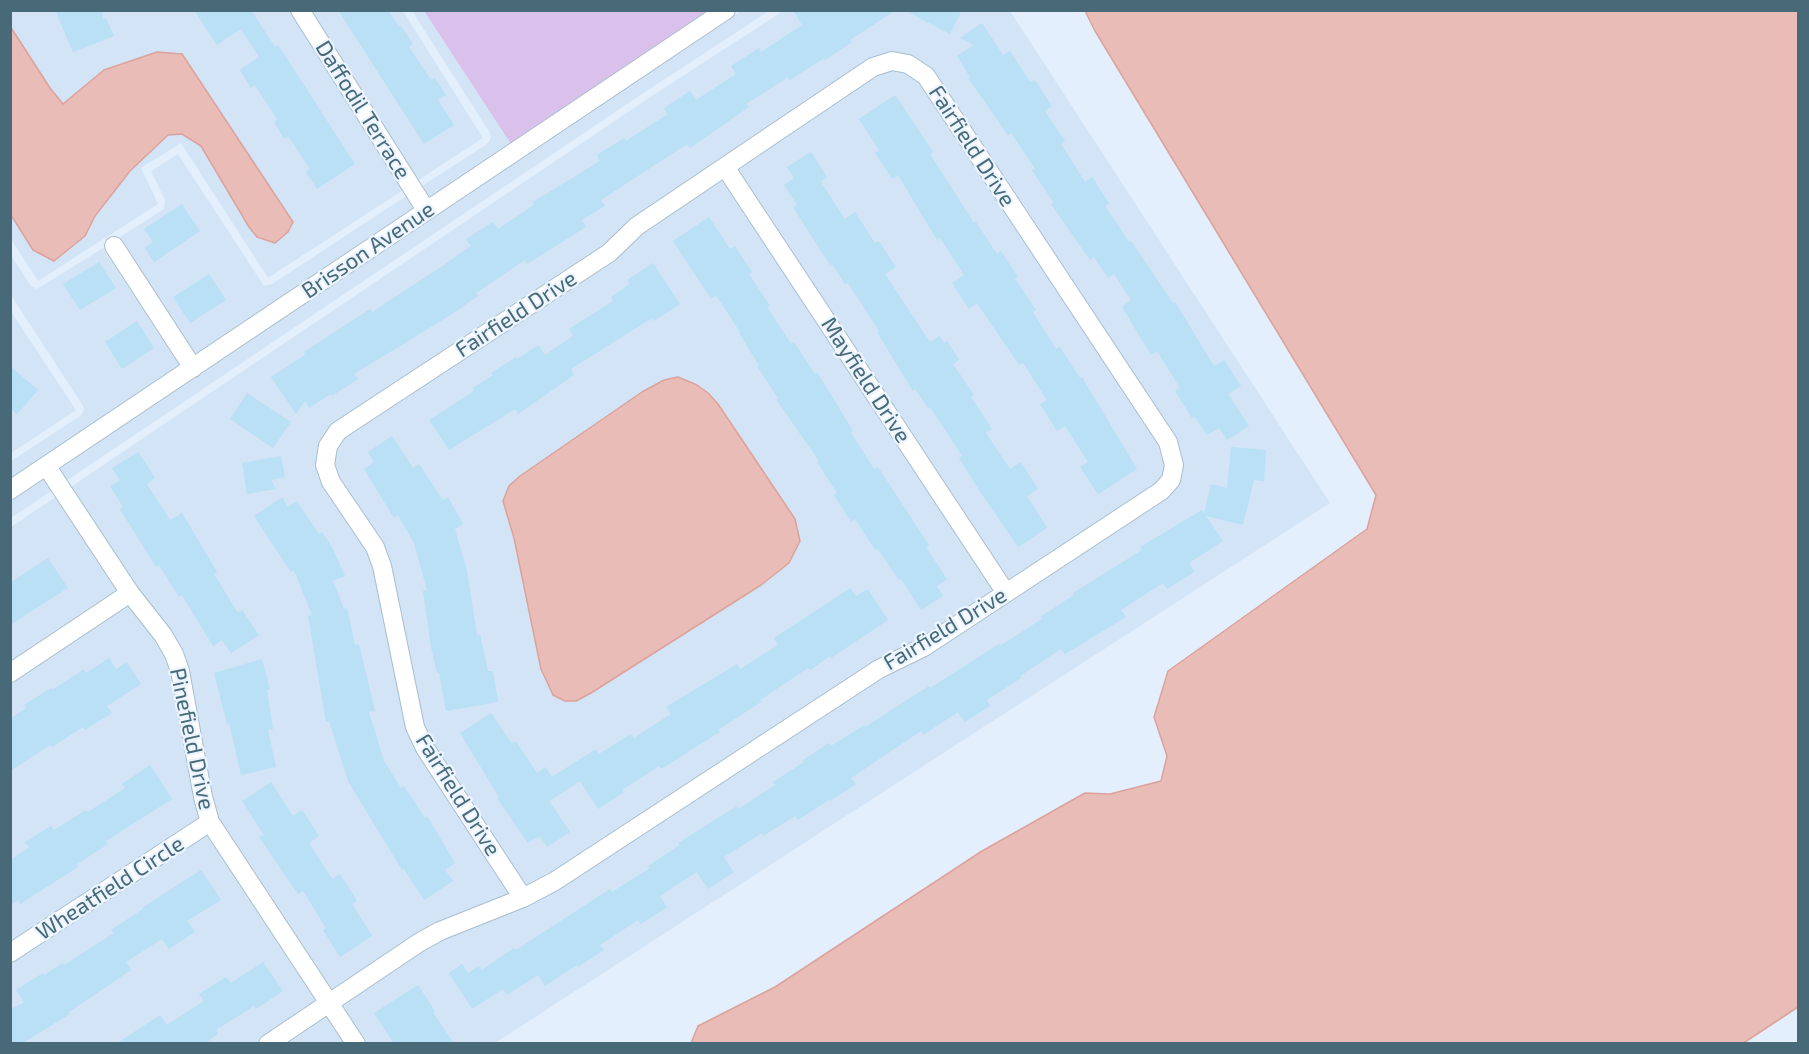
<!DOCTYPE html>
<html>
<head>
<meta charset="utf-8">
<style>
	body { margin:0 }
	#map { position:relative; width:1809px; height:1054px; overflow:hidden; background:#e4effe; font-family:"Exo 2",sans-serif }
	canvas { display:block }
	.frame { position:absolute; inset:0; border:12px solid #476978; pointer-events:none }
</style>
</head>
<body>
<div id="map">
<canvas width="1809" height="1054"></canvas>
<div class="frame"></div>
</div>
<script>
const ctx = document.querySelector('canvas').getContext('2d');
ctx.lineJoin = 'round';
function fill(path, color) {
  ctx.fillStyle = color;
  ctx.fill(path, 'evenodd');
}
function shape(rows) {
  const path = new Path2D();
  for (const r of rows) {
    path.moveTo(r[0], r[1]);
    for (let i = 2; i < r.length; i += 2) path.lineTo(r[i], r[i + 1]);
  }
  return path;
}
function strokePath(path, color, width, dash) {
  ctx.strokeStyle = color;
  ctx.lineWidth = width;
  ctx.lineCap = dash ? 'butt' : 'round';
  ctx.setLineDash(dash || []);
  ctx.stroke(path);
}
function label(font, color, halo, rows, align = 'center') {
  ctx.font = font + ' "Exo 2",sans-serif';
  ctx.lineWidth = 4.5;
  ctx.setLineDash([]);
  ctx.textBaseline = 'middle';
  ctx.strokeStyle = halo;
  ctx.fillStyle = color;
  for (const [text, x, y, turn = 0] of rows) {
    ctx.save();
    ctx.translate(x, y);
    ctx.rotate((+turn || 0) * Math.PI / 180);
    ctx.textAlign = isNaN(turn) ? turn : align;
    if (halo) ctx.strokeText(text, 0, 0);
    ctx.fillText(text, 0, 0);
    ctx.restore();
  }
}
fill(shape([
	[11,11,403,11,483,138,268,278,181,143,141,168,158,204,38,281,11,239],
	[412,11,424,11,511,144,430,198,422,186,487,144,491,138,490,133],
	[741,11,769,11,648,90,11,518,11,500],
	[783,11,1010,11,1330,503,495,1043,11,1044,11,527,652,96],
	[178,154,264,286,272,284,406,196,414,209,196,356,120,237,164,209,165,200,151,171],
	[103,248,180,366,11,480,11,461,80,416,84,410,83,406,11,295,10,254,31,286,37,289],
	[10,310,76,410,11,453,10,453]
]), '#d2e4f6');
fill(shape([
	[424,11,711,11,511,144]
]), '#d9c1ec');
const water = shape([
	[1085,11,1798,11,1798,1007,1742,1044,691,1043,698,1026,775,987,982,851,1085,793,1110,794,1161,781,1167,756,1154,717,1168,671,1367,529,1376,495,1095,31,1085,11],
	[10,26,50,88,63,104,104,70,157,52,182,54,293,222,288,232,275,243,257,237,249,227,201,146,182,134,168,135,130,171,95,216,85,236,54,261,33,250,11,215,10,26],
	[678,377,697,385,708,393,718,404,795,519,800,541,789,563,761,585,591,693,576,701,565,701,553,695,541,669,514,538,503,501,509,486,520,476,642,392,664,380,678,377]
]);
fill(water, '#e9bcb7');
strokePath(water, '#dba39c', 1.5);
fill(shape([
	[55,10,102,10,103,19,106,18,114,36,73,52],
	[194,10,251,10,275,47,278,45,355,164,317,189,306,172,310,169,288,136,284,139,274,122,277,119,255,85,251,88,240,70,259,57,241,29,217,45],
	[338,10,388,10,399,27,401,26,413,44,409,47,431,80,435,78,446,95,438,100,454,125,424,144],
	[793,10,896,10,850,40,852,42,825,60,824,58,790,80,788,77,746,104,749,107,690,148,687,144,601,200,605,206,582,220,586,227,527,264,525,260,476,293,478,296,449,316,354,374,358,379,332,396,331,394,309,408,305,401,296,414,271,377,305,355,304,352,370,309,372,312,441,267,471,246,466,239,493,222,498,229,534,205,533,202,600,161,597,155,624,138,626,141,668,114,664,108,690,91,696,100,736,74,731,66,759,48,761,52,802,25],
	[904,10,962,10,950,34],
	[982,23,1003,55,1010,51,1030,82,1035,80,1052,106,1045,111,1065,141,1061,144,1085,182,1092,177,1109,203,1105,206,1129,242,1131,241,1173,303,1175,302,1214,366,1224,360,1241,386,1228,394,1249,426,1227,440,1219,428,1207,435,1194,416,1192,418,1175,391,1180,388,1157,351,1151,355,1122,307,1131,300,1114,274,1108,278,1094,257,1090,260,1051,204,1053,202,1032,170,1035,169,1011,133,1008,135,968,78,970,77,957,56,974,45,960,38],
	[895,95,933,152,930,154,974,223,976,222,997,254,1001,251,1018,277,1015,279,1036,310,1033,312,1056,349,1060,347,1080,378,1082,377,1137,469,1098,494,1080,467,1088,462,1065,426,1057,431,1040,404,1047,400,1023,363,1019,365,977,303,969,309,952,283,964,275,940,238,937,240,898,175,892,179,875,153,879,150,859,119],
	[811,152,827,177,821,182,845,219,855,212,875,243,879,241,896,267,885,274,930,342,940,336,944,343,947,341,959,360,953,364,974,395,971,397,992,429,986,433,1010,469,1021,462,1038,489,1027,496,1047,528,1018,547,979,490,959,458,962,456,930,407,928,408,915,389,913,391,877,332,879,331,848,283,845,284,832,264,830,265,793,207,797,205,784,185,794,178,787,167],
	[182,204,200,231,154,262,145,248,153,242,144,229],
	[709,217,730,249,735,246,752,272,749,274,770,306,767,307,791,344,794,342,815,374,817,372,853,431,851,433,874,469,878,467,929,545,926,547,947,579,937,586,943,596,921,610,901,579,899,580,878,549,875,550,855,519,851,522,834,495,837,493,817,462,819,461,776,399,778,398,757,366,759,365,739,333,740,332,716,295,711,299,673,241],
	[99,262,116,288,80,310,63,284],
	[653,263,680,304,654,321,652,318,571,369,574,375,518,414,515,409,449,450,429,420,474,391,473,388,493,375,491,373,516,357,517,359,538,345,545,355,573,336,569,329,613,301,611,297,630,284,627,280],
	[209,274,226,300,190,323,173,297],
	[137,321,154,348,122,369,105,342],
	[10,366,38,390,17,414,10,408],
	[247,393,291,422,273,448,230,419],
	[392,436,413,468,419,464,443,500,448,497,463,524,455,529,467,571,477,635,480,634,488,671,493,671,498,702,446,711,439,673,437,673,431,647,423,591,427,590,414,543,398,515,394,518,364,469,374,462,368,452],
	[1231,447,1266,450,1264,481,1254,480,1243,525,1206,516,1223,541,1189,563,1194,572,1167,589,1163,583,1121,610,1126,617,1065,654,1061,649,1020,676,1021,678,987,700,990,706,965,722,958,712,923,735,921,731,851,778,856,784,830,801,829,800,798,820,795,816,763,836,762,833,724,857,734,872,708,889,697,872,660,896,667,907,641,924,638,920,600,945,604,950,578,967,577,965,545,986,538,975,507,995,503,989,472,1009,449,973,462,964,468,973,479,966,482,970,514,948,516,950,610,889,612,892,650,868,648,866,680,845,678,843,737,806,738,809,775,785,773,782,804,762,803,760,829,743,831,746,864,725,865,727,929,686,930,688,999,644,1000,646,1042,619,1040,617,1074,595,1073,593,1142,550,1140,547,1202,510,1204,513,1211,484,1227,488],
	[138,452,155,478,147,484,170,520,182,513,217,572,214,574,238,613,242,610,259,635,231,653,222,640,213,646,182,595,179,597,159,565,156,567,120,509,123,507,110,486,120,480,112,468],
	[281,456,285,477,271,480,276,489,247,494,242,463],
	[282,497,288,507,297,501,319,534,322,532,333,549,345,576,333,581,344,609,347,608,355,645,359,644,375,711,369,712,384,761,401,788,404,786,425,818,427,816,455,863,445,870,453,881,424,900,404,869,402,870,348,781,329,721,326,722,308,616,312,615,294,570,291,572,254,516],
	[48,558,68,588,10,625,10,583],
	[850,588,856,596,868,589,888,620,831,658,830,656,810,670,808,668,760,700,761,702,718,730,720,732,661,769,659,766,622,790,624,792,598,809,580,781,549,801,570,832,547,847,540,836,528,843,497,798,499,797,460,733,491,713,512,744,516,741,537,773,545,767,552,777,596,749,599,754,631,734,634,738,671,714,666,707,737,664,740,669,778,645,774,638],
	[109,658,116,669,127,662,141,684,107,706,112,713,85,730,83,727,52,747,50,745,10,771,10,719,26,708,24,705,51,688,52,690,84,669,86,673],
	[262,659,270,689,267,690,273,729,268,730,276,767,241,775,229,723,227,724,214,673],
	[150,765,172,799,106,841,108,844,76,865,78,867,20,904,18,900,10,905,10,860,29,848,25,842,51,826,54,830,86,810,88,812,125,788,122,784],
	[271,782,293,816,302,810,319,836,309,843,332,879,340,874,357,901,352,904,372,936,340,957,323,930,326,928,303,891,298,894,259,837,264,835,242,801],
	[201,870,221,900,187,921,195,932,169,949,162,939,126,962,131,970,69,1012,70,1014,21,1044,10,1044,10,1010,24,1002,16,990,43,973,44,975,63,963,64,965,114,933,111,930,143,909,142,908],
	[263,962,283,991,256,1009,254,1006,216,1030,218,1034,204,1044,116,1044,160,1015,167,1025,204,1001,199,994,226,977,231,983],
	[418,985,435,1011,433,1012,454,1044,394,1044,374,1013]
]), '#b9e0f5');
const minor = shape([
	[300,10,426,210],
	[725,167,1006,593],
	[114,246,193,368],
	[47,467,130,593,163,635,174,654,180,671,203,797,210,822,356,1044],
	[10,490,726,10],
	[10,673,130,593],
	[10,953,210,822],
	[268,1044,420,942,440,931,523,898,555,881,879,669,924,647,1161,491,1171,480,1174,465,1168,442,926,76,908,64,892,61,873,67,637,226,609,253,338,431,328,446,325,465,331,482,375,547,382,566,415,727,425,748,523,898]
]);
strokePath(minor, '#a7bece', 20);
strokePath(minor, '#fff', 18);
label('22px', '#476978', '#ebf4ff', [
	["Daffodil Terrace",363,110,58],
	["Fairfield Drive",972,146,57],
	["Brisson Avenue",368,250,-34],
	["Fairfield Drive",516,314,-33],
	["Mayfield Drive",866,380,57],
	["Fairfield Drive",945,629,-31],
	["Pinefield Drive",192,739,78],
	["Fairfield Drive",458,795,58],
	["Wheatfield Circle",110,888,-33]
]);
</script>
</body>
</html>
